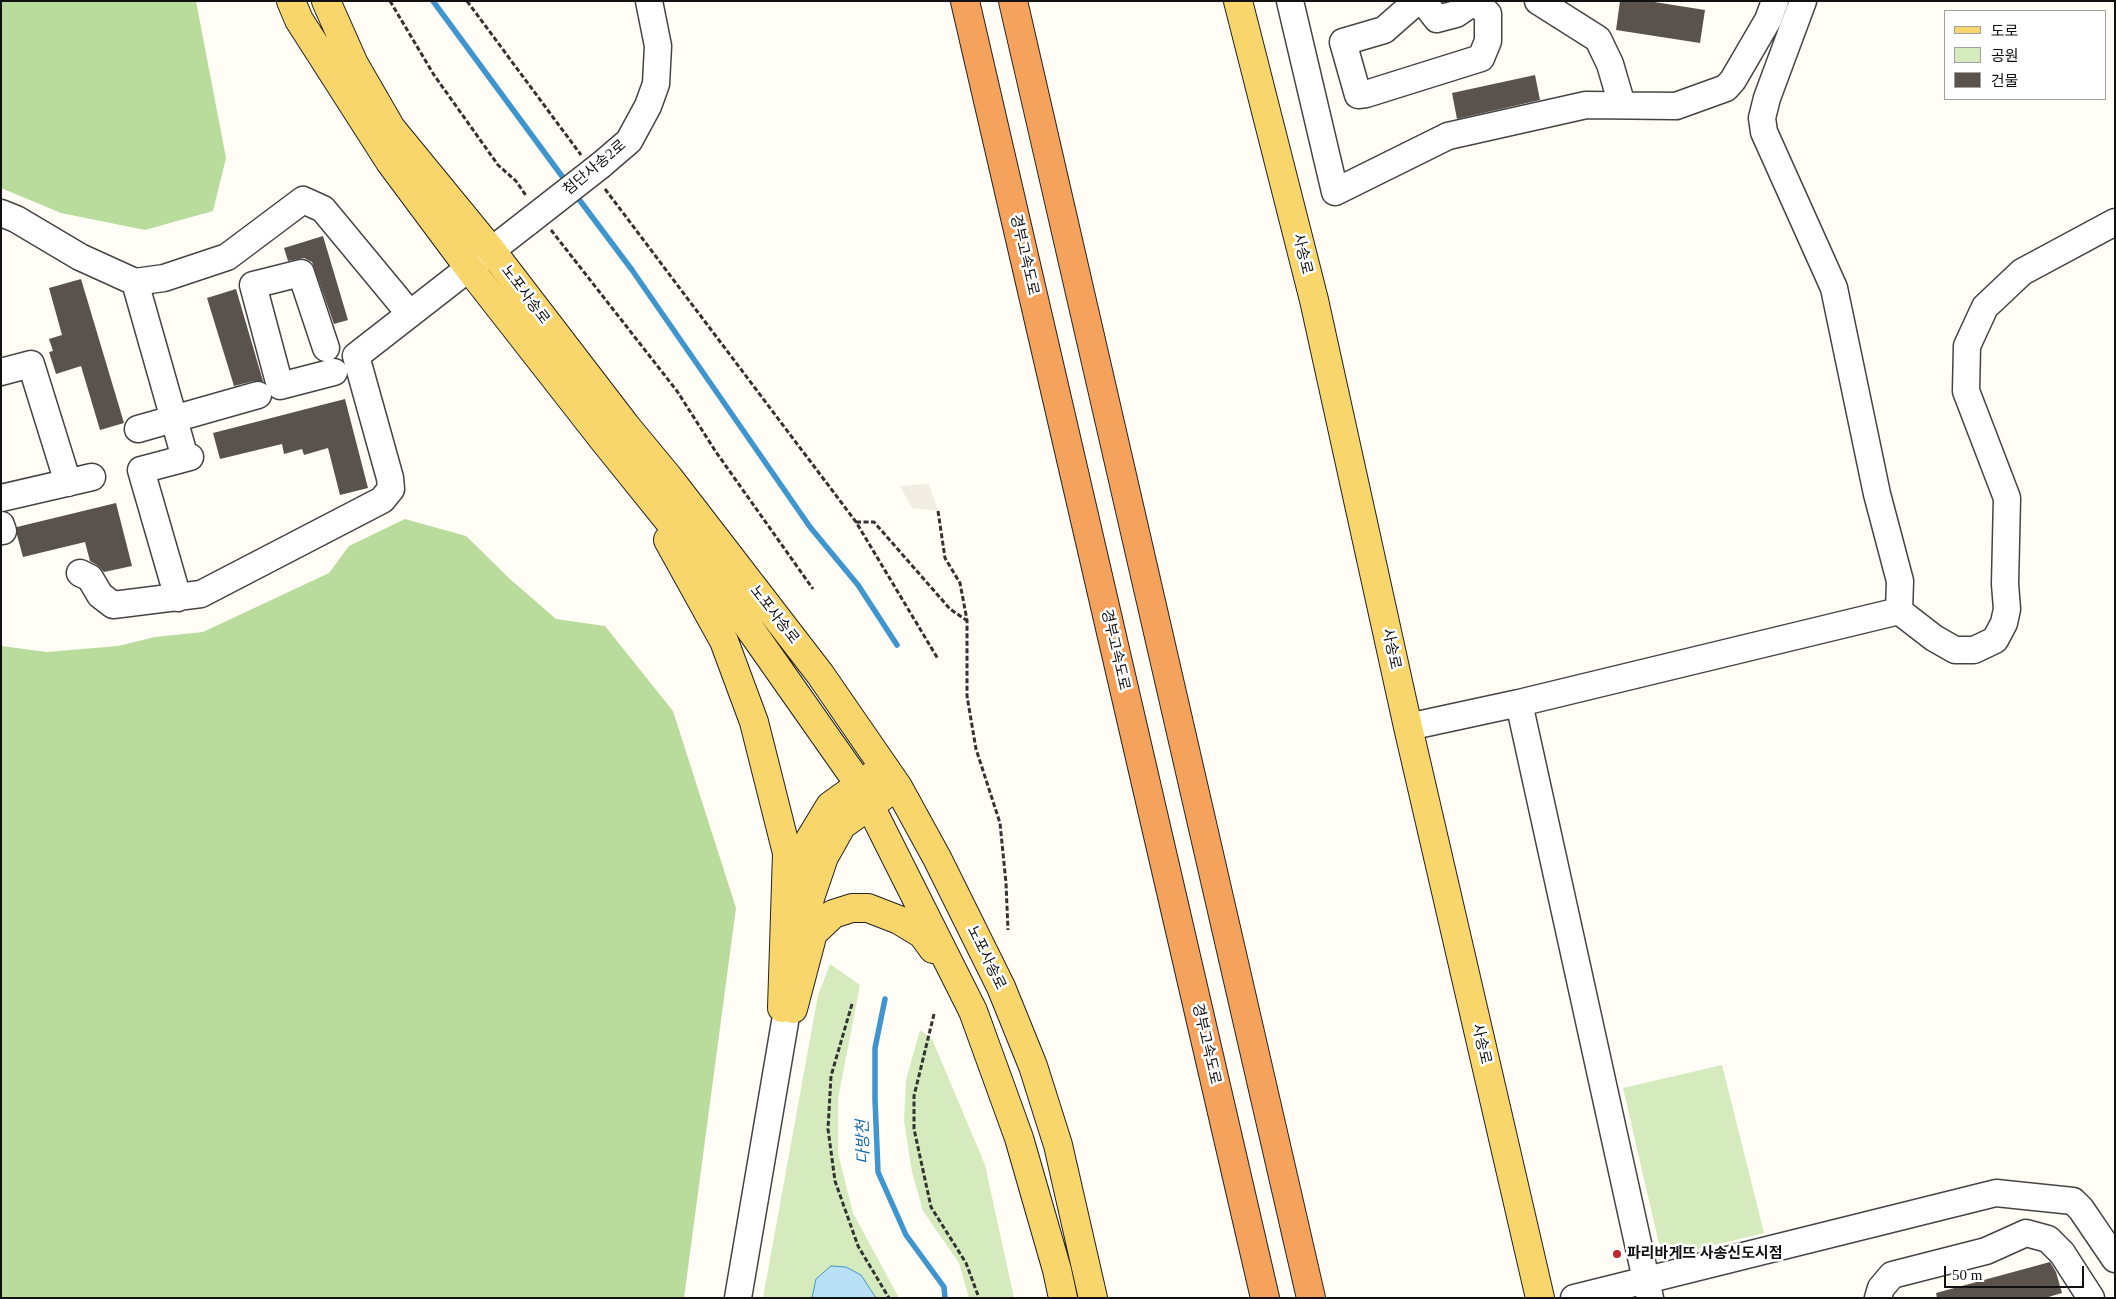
<!DOCTYPE html>
<html>
<head>
<meta charset="utf-8">
<style>
	body { margin:0 }
	#map { position:relative; width:2116px; height:1299px; overflow:hidden; background:#fffdf5; font-family:"Times New Roman","Noto Sans KR",serif }
	canvas { display:block }
	.frame { position:absolute; inset:0; border:2px solid #111; pointer-events:none }
	.legend { position:absolute; left:1944px; top:10px; width:162px; height:90px; box-sizing:border-box; background:#fff; border:1px solid #a0a0a0; margin:0; padding:6px 9px; list-style:none; font-size:15px; color:#111 }
	.legend li { display:flex; align-items:center; gap:10px; height:25px }
	.legend b { width:25px; border:1px solid #a0a0a0 }
	.scale { position:absolute; left:1944px; top:1266px; width:140px; height:22px; box-sizing:border-box; border:2px solid #111; border-top:0; padding-left:6px; font-size:15px; line-height:18px; white-space:nowrap; color:#111; -webkit-text-stroke:4px #fff; paint-order:stroke }
</style>
</head>
<body>
<div id="map">
<canvas width="2116" height="1299"></canvas>
<div class="frame"></div>
<ul class="legend">
<li><b style="height:6px;background:#f9d66b"></b>도로</li>
<li><b style="height:14px;background:#d5ebbd"></b>공원</li>
<li><b style="height:14px;background:#5a524d"></b>건물</li>
</ul>
<div class="scale">50 m</div>
</div>
<script>
const ctx = document.querySelector('canvas').getContext('2d');
ctx.lineJoin = 'round';
function fill(path, color) {
  ctx.fillStyle = color;
  ctx.fill(path, 'evenodd');
}
function shape(rows) {
  const path = new Path2D();
  for (const r of rows) {
    path.moveTo(r[0], r[1]);
    for (let i = 2; i < r.length; i += 2) path.lineTo(r[i], r[i + 1]);
  }
  return path;
}
function strokePath(path, color, width, dash) {
  ctx.strokeStyle = color;
  ctx.lineWidth = width;
  ctx.lineCap = dash ? 'butt' : 'round';
  ctx.setLineDash(dash || []);
  ctx.stroke(path);
}
function label(font, color, halo, rows, align = 'center') {
  ctx.font = font + ' "Times New Roman","Noto Sans KR",serif';
  ctx.lineWidth = 5;
  ctx.setLineDash([]);
  ctx.textBaseline = 'middle';
  ctx.strokeStyle = halo;
  ctx.fillStyle = color;
  for (const [text, x, y, turn = 0] of rows) {
    ctx.save();
    ctx.translate(x, y);
    ctx.rotate((+turn || 0) * Math.PI / 180);
    ctx.textAlign = isNaN(turn) ? turn : align;
    if (halo) ctx.strokeText(text, 0, 0);
    ctx.fillText(text, 0, 0);
    ctx.restore();
  }
}
fill(shape([
	[830,964,860,985,838,1099,838,1153,853,1213,899,1298,763,1298,818,995],
	[920,1030,932,1039,985,1165,1014,1298,969,1298,959,1263,923,1211,912,1172,904,1121,906,1080],
	[1722,1065,1764,1233,1673,1255,1659,1244,1623,1088]
]), '#d5ebbd');
fill(shape([
	[1,1,196,1,226,158,213,211,145,230,61,213,1,188],
	[405,519,466,536,510,579,556,619,605,626,673,711,736,908,684,1298,1,1298,1,646,47,652,118,646,155,637,203,632,329,573,349,546]
]), '#b9dc9c');
fill(shape([
	[929,484,938,511,912,508,900,486]
]), '#f1ede2');
const water = shape([
	[831,1266,846,1267,861,1275,876,1298,812,1298,816,1279,831,1266]
]);
fill(water, '#b9e0f7');
strokePath(water, '#3f96cf', 1);
strokePath(shape([
	[433,1,567,183],
	[575,194,632,270,810,527,858,585,897,645],
	[885,999,875,1048,875,1099,878,1172,906,1235,944,1287,945,1298]
]), '#3f96cf', 5.5);
fill(shape([
	[1620,1,1648,1,1705,10,1700,43,1616,30],
	[1535,75,1540,100,1457,119,1452,93],
	[323,236,348,320,334,324,312,262,304,258,288,261,284,248],
	[81,279,124,423,100,430,81,366,56,374,49,352,53,351,49,339,62,335,49,288],
	[236,289,263,381,254,381,234,386,207,298],
	[345,399,368,488,340,495,328,448,304,455,302,449,284,454,282,444,220,459,213,433],
	[116,503,132,566,104,572,97,565,90,561,85,542,23,557,17,535,17,527],
	[2050,1262,2056,1272,2062,1293,2045,1298,1937,1298,1936,1293]
]), '#5a524d');
const minor = shape([
	[1290,1,1335,192,1448,136,1586,105,1676,106,1726,88,1733,80,1768,20,1775,1],
	[1417,1,1384,30,1343,42,1358,95,1366,94,1481,58,1488,41,1488,14,1475,1],
	[1423,1,1437,19,1456,14,1475,1],
	[1538,1,1598,39,1610,64,1622,105],
	[1803,1,1767,98,1762,118,1764,132,1834,288,1877,494,1900,581,1899,611],
	[601,165,629,141,648,106,656,84,658,46,649,1],
	[1,213,16,219,80,257,135,282,164,278,227,257,303,200,323,209,410,314],
	[135,282,185,458],
	[326,348,301,273,253,285,280,386,334,372],
	[1,372,31,364,68,483],
	[138,429,258,395],
	[1,498,92,477],
	[1,525,3,531],
	[80,573,90,578,100,595,113,605,201,594,382,500,391,489,390,478,356,356,528,222],
	[178,598,141,470,190,457],
	[1519,703,1650,1298],
	[1408,727,1519,703,1899,611,1934,638,1955,650,1974,650,1995,640,2004,623,2007,609,2005,584,2007,498,1966,391,1967,346,1985,307,2022,272,2115,222],
	[738,1298,785,1022],
	[1574,1298,1996,1193,2073,1201,2081,1209,2115,1259],
	[1878,1298,1881,1288,1892,1275,1986,1251,2026,1233,2048,1239,2062,1253,2091,1298]
]);
const major = shape([
	[291,1,299,20,390,162,469,268,602,438,710,572,859,784,973,1011,1019,1138,1057,1270,1063,1298],
	[326,1,354,64,391,128,491,250,626,426,669,478,820,674,898,787,937,858,1001,987,1033,1066,1058,1145,1093,1298],
	[1238,1,1314,300,1408,727,1540,1298],
	[668,540,724,641,754,722,787,853,782,1008],
	[795,884,810,839,830,806,875,774],
	[801,948,810,898,824,857,842,825,886,794],
	[793,1009,813,933,833,914,852,908,868,908,899,920,922,934,933,949]
]);
const highway = shape([
	[965,1,1265,1298],
	[1013,1,1311,1298]
]);
strokePath(minor, '#444', 29);
strokePath(major, '#222', 30);
strokePath(highway, '#222', 30);
strokePath(shape([
	[390,1,434,75,498,165,516,181,527,197],
	[467,1,581,155],
	[605,189,856,522,938,659],
	[551,230,677,391,716,452,813,589],
	[938,511,945,558,960,583,967,620,967,696,976,749,1000,823,1006,883,1008,930],
	[856,522,874,522,950,609,966,620],
	[852,1004,831,1076,828,1129,835,1181,858,1246,889,1298],
	[934,1014,914,1096,914,1129,931,1207,966,1263,979,1298]
]), '#333', 3, [5, 2.5]);
strokePath(minor, '#fff', 26);
strokePath(major, '#f9d66b', 28);
strokePath(highway, '#f5a25d', 28);
const minorBridge = shape([
	[528,222,601,165]
]);
strokePath(minorBridge, '#444', 29, []);
strokePath(minorBridge, '#fff', 26);
for (const [x, y, r, color] of [
	[1617,1254,5,"#c4262e"]
]) {
  const dot = new Path2D();
  dot.arc(x, y, r, 0, 2 * Math.PI);
  ctx.fillStyle = color;
  ctx.fill(dot);
  strokePath(dot, '#fff', 2);
}
label('15px', '#111', '#fff', [
	["첨단사송2로",595,168,-40],
	["사송로",1302,254,76],
	["경부고속도로",1024,255,77],
	["노포사송로",525,295,53],
	["노포사송로",774,615,52],
	["사송로",1391,649,78],
	["경부고속도로",1115,650,77],
	["노포사송로",986,958,64],
	["경부고속도로",1206,1044,77],
	["사송로",1481,1044,77]
]);
label('bold 15px', '#111', '#fff', [
	["파리바게뜨 사송신도시점",1627,1254]
], 'left');
label('italic 16px', '#1768a6', '#fff', [
	["다방천",864,1142,-91]
]);
</script>
</body>
</html>
